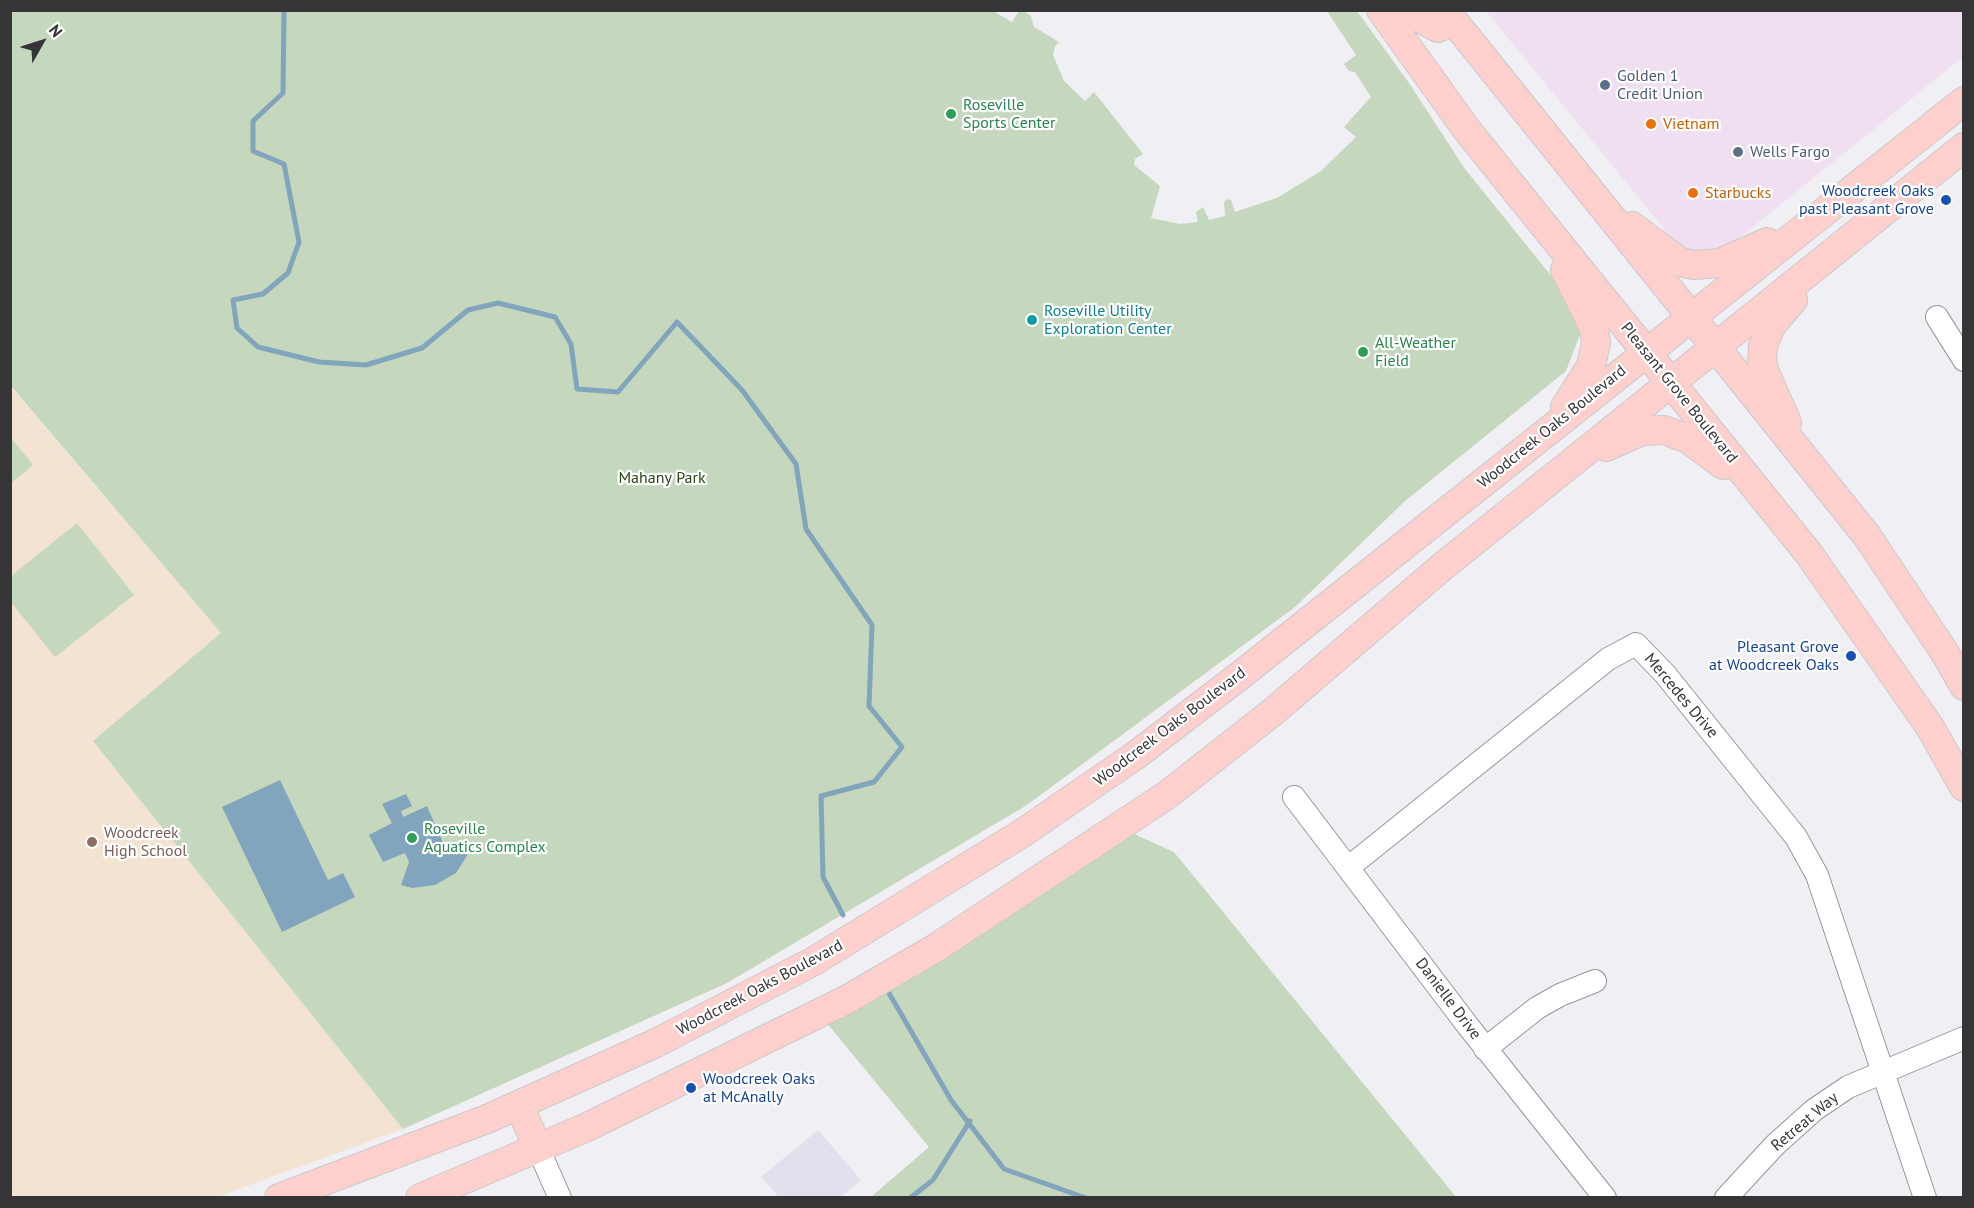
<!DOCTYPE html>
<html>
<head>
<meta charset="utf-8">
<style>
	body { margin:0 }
	#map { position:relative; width:1974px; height:1208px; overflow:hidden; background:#efeff4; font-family:"PT Sans",sans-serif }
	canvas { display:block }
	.frame { position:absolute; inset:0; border:12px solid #353537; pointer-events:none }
	.north { position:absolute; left:12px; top:12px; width:60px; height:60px; -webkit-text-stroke:4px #fff; paint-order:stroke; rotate:51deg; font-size:16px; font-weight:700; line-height:24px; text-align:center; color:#353537 }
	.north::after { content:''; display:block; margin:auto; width:21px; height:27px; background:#353537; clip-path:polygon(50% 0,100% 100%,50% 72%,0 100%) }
</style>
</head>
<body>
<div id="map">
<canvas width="1974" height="1208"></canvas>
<div class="frame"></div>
<div class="north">N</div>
</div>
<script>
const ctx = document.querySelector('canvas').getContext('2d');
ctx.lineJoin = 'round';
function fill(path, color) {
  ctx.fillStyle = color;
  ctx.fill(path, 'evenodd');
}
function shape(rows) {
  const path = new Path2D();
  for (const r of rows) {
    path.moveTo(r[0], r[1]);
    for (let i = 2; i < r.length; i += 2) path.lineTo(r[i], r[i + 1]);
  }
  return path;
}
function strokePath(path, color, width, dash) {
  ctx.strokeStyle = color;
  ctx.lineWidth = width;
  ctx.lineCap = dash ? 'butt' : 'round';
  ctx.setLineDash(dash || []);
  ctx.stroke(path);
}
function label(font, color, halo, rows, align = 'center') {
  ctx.font = font + ' "PT Sans",sans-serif';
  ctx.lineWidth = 4.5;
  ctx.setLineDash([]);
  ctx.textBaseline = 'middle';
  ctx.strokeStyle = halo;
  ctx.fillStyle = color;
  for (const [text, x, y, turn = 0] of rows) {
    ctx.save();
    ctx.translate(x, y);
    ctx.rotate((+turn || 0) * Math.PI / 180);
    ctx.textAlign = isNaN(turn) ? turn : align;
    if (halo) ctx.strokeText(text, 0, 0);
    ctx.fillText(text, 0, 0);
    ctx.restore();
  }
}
fill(shape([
	[1486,11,1963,11,1963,57,1733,243,1722,249,1696,253,1675,242]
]), '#f0dff1');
fill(shape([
	[818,1130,861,1180,841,1197,779,1197,761,1177]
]), '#e0e1ed');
fill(shape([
	[10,386,221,633,93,741,403,1129,217,1197,11,1197]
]), '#f3e3d1');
fill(shape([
	[991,10,1012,22,1019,11,1024,11,1031,16,1034,27,1059,42,1055,46,1053,55,1064,81,1085,101,1094,92,1143,154,1135,159,1134,165,1160,186,1151,218,1180,224,1198,222,1196,212,1203,207,1209,220,1225,216,1224,202,1228,199,1231,200,1235,212,1277,198,1321,171,1356,137,1344,127,1371,97,1355,72,1349,71,1344,64,1356,55,1327,11,1357,11,1409,83,1465,169,1573,303,1582,329,1566,371,1405,501,1295,607,1027,805,727,983,403,1129,93,741,221,633,11,386,10,11],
	[11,438,33,465,11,483,10,483],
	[77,523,134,595,55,657,11,602,11,576],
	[1132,833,1174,852,1456,1197,871,1197,929,1147,826,1022,1033,901]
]), '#c5d7bc');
fill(shape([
	[280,780,328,880,343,873,355,897,282,932,222,807],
	[406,794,412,806,401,811,403,817,427,806,444,845,468,854,456,873,435,885,412,888,401,885,409,862,405,853,383,862,369,835,392,823,382,804]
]), '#81a5bc');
strokePath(shape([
	[284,10,283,93,253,121,253,151,284,164,299,242,288,273,263,294,233,300,237,328,258,347,319,362,366,365,422,348,468,310,498,303,555,317,571,344,577,389,618,392,677,322,742,390,796,464,806,529,872,625,869,706,902,747,874,782,821,796,823,877,843,915],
	[886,988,951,1100,1004,1169,1086,1198],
	[910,1198,933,1180,970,1121]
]), '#81a5bc', 5);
const minor = shape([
	[1937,317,1964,360],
	[1294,797,1468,1026,1605,1198],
	[1349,867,1608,659,1636,644,1665,674,1796,837,1817,875,1925,1198],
	[1485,1049,1537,1008,1560,995,1595,981],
	[538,1148,560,1198],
	[1726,1198,1775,1145,1814,1110,1848,1087,1964,1038]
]);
const major = shape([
	[1381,10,1467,130,1809,554,1930,727,1964,787],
	[1405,10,1438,28,1454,21],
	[1445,10,1867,536,1945,653,1964,686],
	[1632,226,1680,262,1694,265,1720,263,1767,242],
	[1565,270,1594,328,1596,343,1591,366,1565,407],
	[1787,422,1766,375,1762,362,1763,346,1771,326,1793,300],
	[1606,447,1642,431,1664,430,1688,439,1723,465],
	[519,1105,538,1148],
	[279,1198,487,1119,656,1043,814,961,1021,834,1136,755,1242,674,1964,101],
	[420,1198,585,1128,846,1000,934,949,1167,795,1274,711,1442,567,1964,147]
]);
strokePath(minor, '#97979b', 24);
strokePath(major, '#cacacb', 30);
strokePath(minor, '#fff', 22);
strokePath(major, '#fdd0cd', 28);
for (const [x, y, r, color] of [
	[1605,85,6,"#5c6f8a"],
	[951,114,6,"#2e9e5b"],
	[1651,124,6,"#e8710a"],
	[1738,152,6,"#5c6f8a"],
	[1693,193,6,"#e8710a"],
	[1946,200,6,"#1a4fb4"],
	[1032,320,6,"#0f9aa8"],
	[1363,352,6,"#2e9e5b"],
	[1851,656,6,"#1a4fb4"],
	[412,838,6,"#2e9e5b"],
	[92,842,6,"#8d6e63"],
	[691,1088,6,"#1a4fb4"]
]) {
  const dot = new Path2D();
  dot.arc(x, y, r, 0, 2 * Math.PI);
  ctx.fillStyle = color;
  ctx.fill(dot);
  strokePath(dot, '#fff', 2);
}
label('16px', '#4e5e75', '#fff', [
	["Golden 1",1617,76],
	["Credit Union",1617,94],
	["Wells Fargo",1750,152]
], 'left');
label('16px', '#27864d', '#fff', [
	["Roseville",963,105],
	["Sports Center",963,123],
	["All-Weather",1375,343],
	["Field",1375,361],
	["Roseville",424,829],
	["Aquatics Complex",424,847]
], 'left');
label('16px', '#c56008', '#fff', [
	["Vietnam",1663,124],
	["Starbucks",1705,193]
], 'left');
label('16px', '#164399', '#fff', [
	["Woodcreek Oaks",1934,191],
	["past Pleasant Grove",1934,209],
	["Pleasant Grove",1839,647],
	["at Woodcreek Oaks",1839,665],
	["Woodcreek Oaks",703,1079,"left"],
	["at McAnally",703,1097,"left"]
], 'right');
label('16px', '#0d838f', '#fff', [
	["Roseville Utility",1044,311],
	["Exploration Center",1044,329]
], 'left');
label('16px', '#353537', '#fff', [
	["Pleasant Grove Boulevard",1679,393,51],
	["Woodcreek Oaks Boulevard",1552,427,-39],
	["Mercedes Drive",1681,696,50],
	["Woodcreek Oaks Boulevard",1170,727,-37],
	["Woodcreek Oaks Boulevard",760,988,-28],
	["Danielle Drive",1448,999,53],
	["Retreat Way",1805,1122,-40]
]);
label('16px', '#294515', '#fff', [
	["Mahany Park",662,478]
]);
label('16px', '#785e54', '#fff', [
	["Woodcreek",104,833],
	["High School",104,851]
], 'left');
</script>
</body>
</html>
